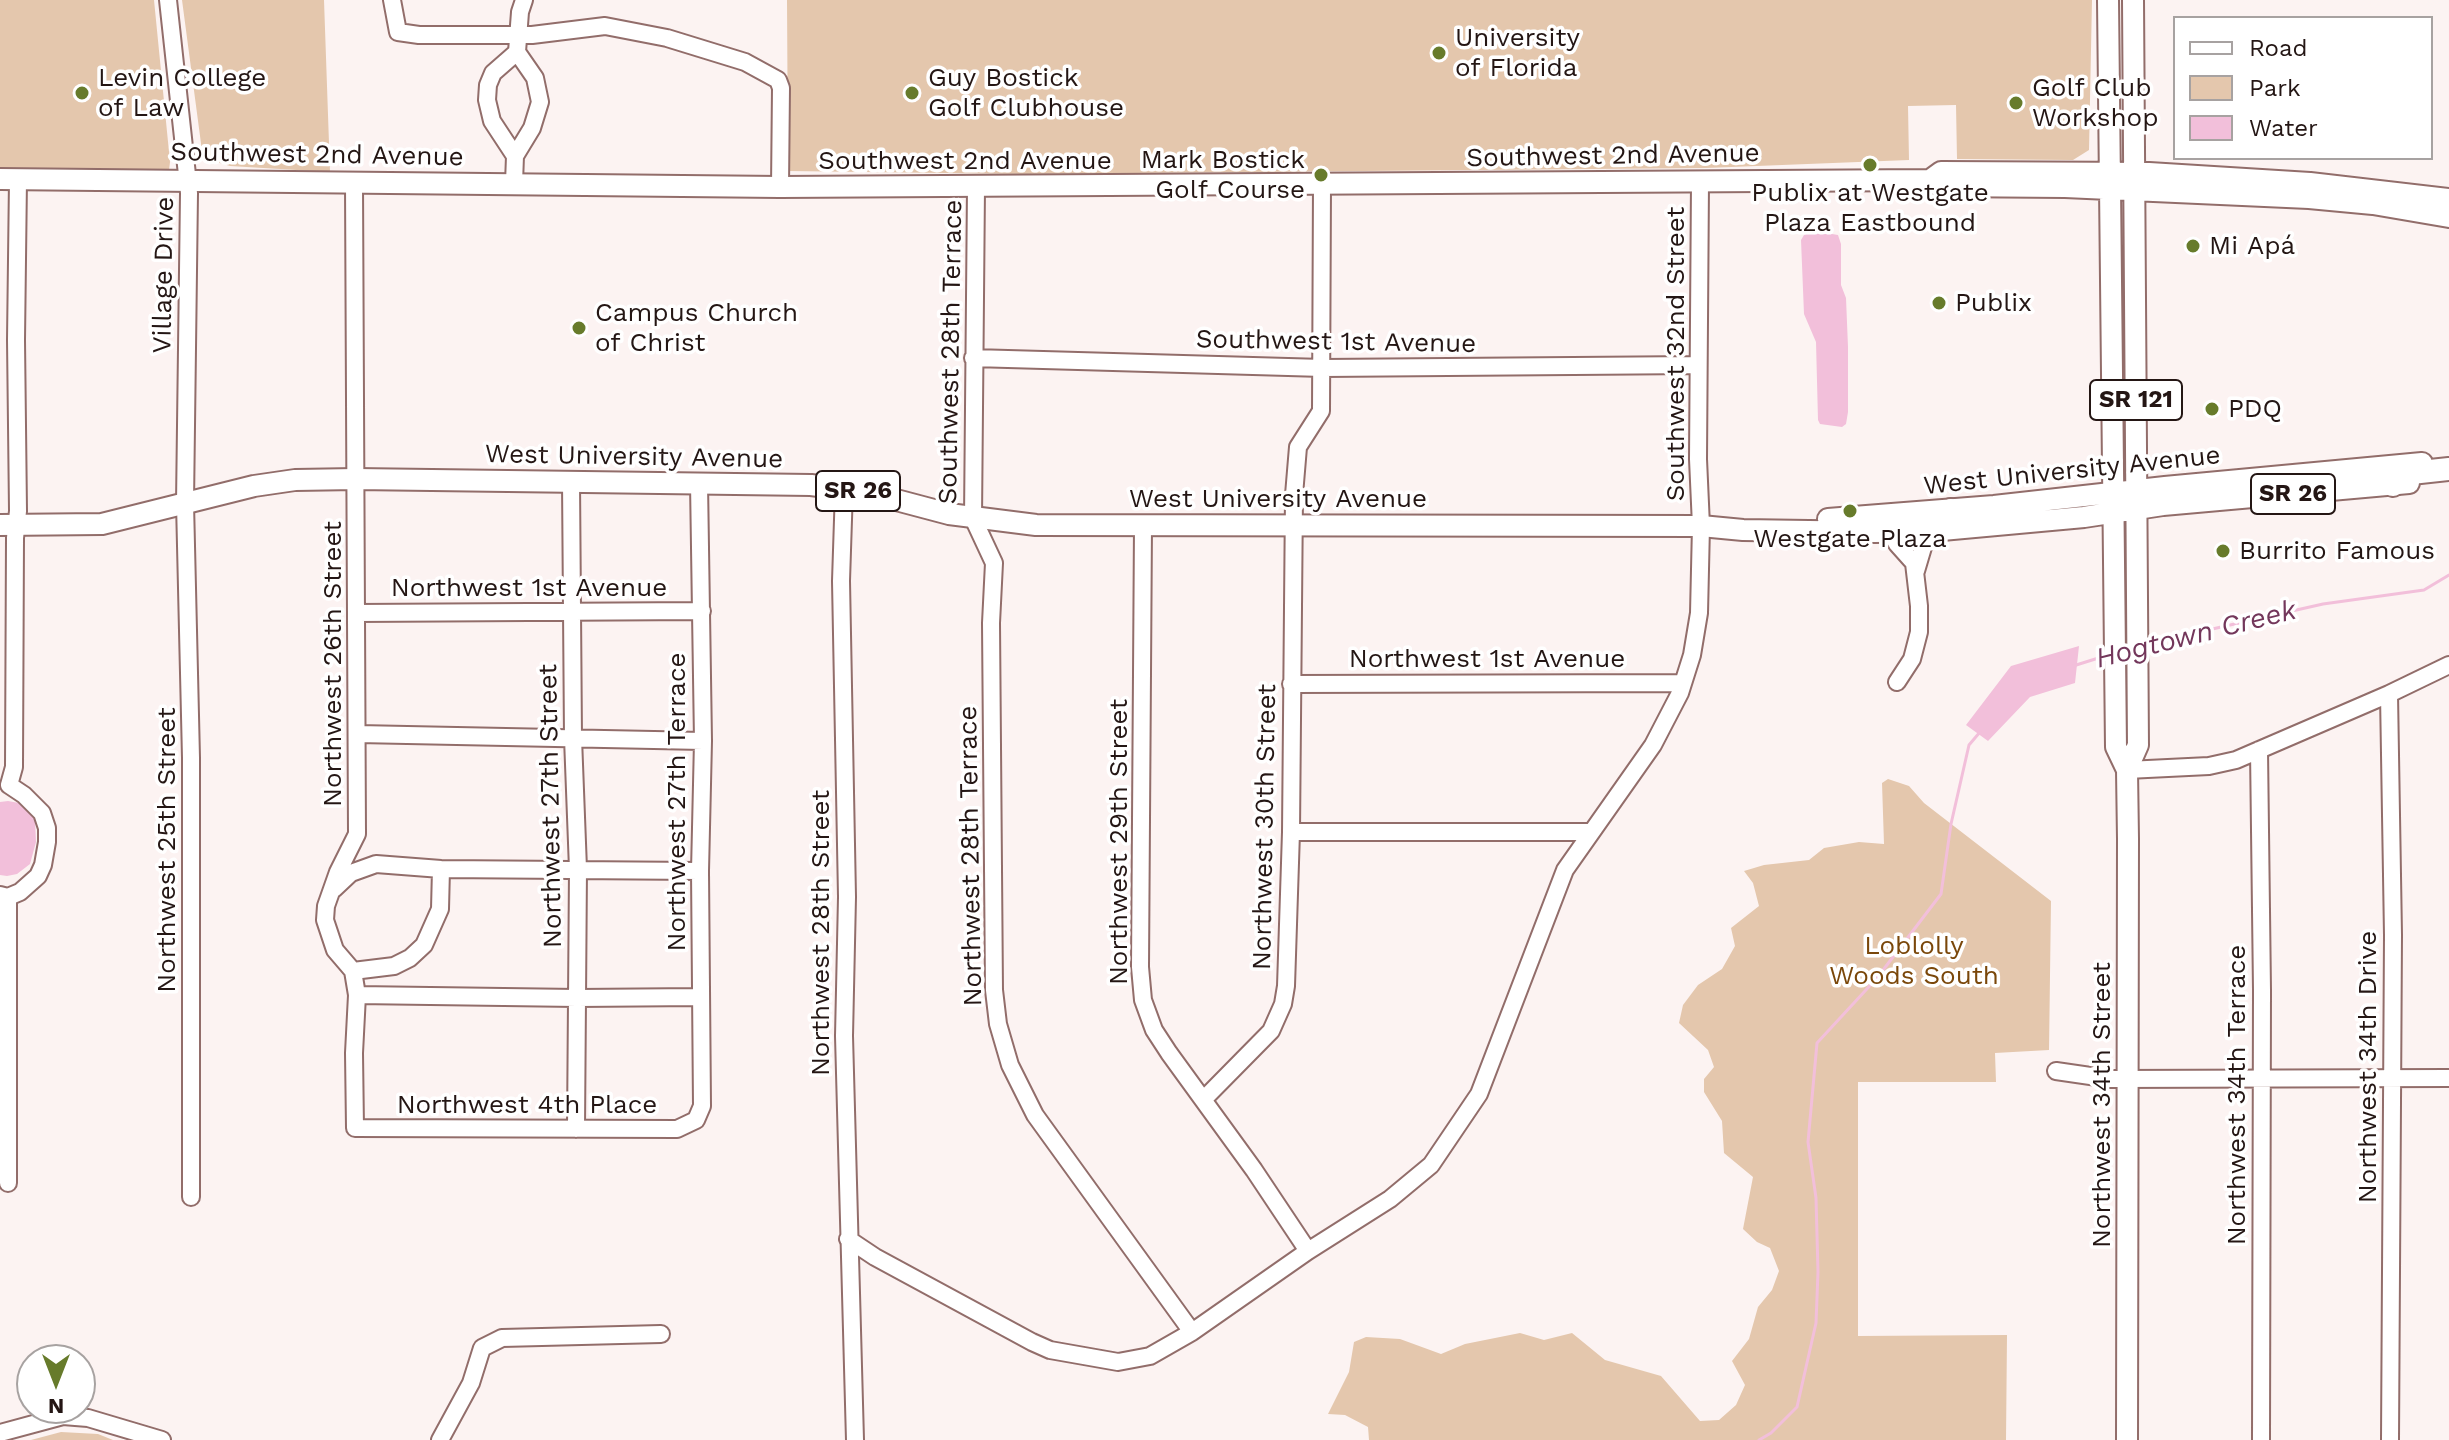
<!DOCTYPE html>
<html>
<head>
<meta charset="utf-8">
<style>
	body { margin:0 }
	#map { position:relative; width:2449px; height:1440px; overflow:hidden; background:#fcf3f2; font-family:"Work Sans",sans-serif }
	canvas { display:block }
	.legend { position:absolute; left:2173px; top:16px; width:260px; height:144px; box-sizing:border-box; background:#fff; border:2px solid #a7a2a1; margin:0; padding:10px 14px; list-style:none; font-size:24px; color:#241614 }
	.legend li { display:flex; align-items:center; gap:16px; height:40px }
	.legend b { width:40px; border:2px solid #a7a2a1 }
	.north { position:absolute; left:16px; top:1344px; width:80px; height:80px; box-sizing:border-box; background:#fff; border:2px solid #a7a2a1; border-radius:50%; rotate:180deg; font-size:22px; font-weight:700; line-height:32px; text-align:center; color:#241614 }
	.north::after { content:''; display:block; margin:auto; width:28px; height:36px; background:#677b2b; clip-path:polygon(50% 0,100% 100%,50% 72%,0 100%) }
</style>
</head>
<body>
<div id="map">
<canvas width="2449" height="1440"></canvas>
<ul class="legend">
<li><b style="height:10px;background:#fff"></b>Road</li>
<li><b style="height:22px;background:#e4c7ad"></b>Park</li>
<li><b style="height:22px;background:#f2bfda"></b>Water</li>
</ul>
<div class="north">N</div>
</div>
<script>
const ctx = document.querySelector('canvas').getContext('2d');
ctx.lineJoin = 'round';
function fill(path, color) {
  ctx.fillStyle = color;
  ctx.fill(path, 'evenodd');
}
function shape(rows) {
  const path = new Path2D();
  for (const r of rows) {
    path.moveTo(r[0], r[1]);
    for (let i = 2; i < r.length; i += 2) path.lineTo(r[i], r[i + 1]);
  }
  return path;
}
function strokePath(path, color, width, dash) {
  ctx.strokeStyle = color;
  ctx.lineWidth = width;
  ctx.lineCap = dash ? 'butt' : 'round';
  ctx.setLineDash(dash || []);
  ctx.stroke(path);
}
function label(font, color, halo, rows, align = 'center') {
  ctx.font = font + ' "Work Sans",sans-serif';
  ctx.lineWidth = 7;
  ctx.setLineDash([]);
  ctx.textBaseline = 'middle';
  ctx.strokeStyle = halo;
  ctx.fillStyle = color;
  for (const [text, x, y, turn = 0] of rows) {
    ctx.save();
    ctx.translate(x, y);
    ctx.rotate((+turn || 0) * Math.PI / 180);
    ctx.textAlign = isNaN(turn) ? turn : align;
    if (halo) ctx.strokeText(text, 0, 0);
    ctx.fillText(text, 0, 0);
    ctx.restore();
  }
}
fill(shape([
	[0,0,154,0,170,162,169,170,163,172,0,172],
	[182,0,324,0,330,172,230,166,213,161,202,151],
	[787,0,2092,0,2089,150,2073,160,1957,159,1956,105,1908,106,1909,160,1706,168,1022,174,788,171],
	[1888,779,1909,786,1924,803,2051,901,2049,1050,1995,1053,1996,1082,1858,1082,1858,1336,2007,1335,2006,1440,1369,1440,1368,1427,1345,1415,1328,1414,1349,1372,1354,1342,1366,1337,1400,1339,1441,1354,1465,1344,1520,1333,1544,1340,1572,1333,1605,1360,1661,1376,1700,1421,1719,1420,1736,1405,1745,1385,1732,1361,1749,1339,1758,1307,1772,1290,1779,1271,1770,1248,1757,1242,1743,1229,1753,1177,1724,1153,1722,1121,1704,1092,1704,1079,1714,1067,1708,1050,1679,1023,1683,1005,1698,985,1722,969,1735,946,1731,928,1759,906,1753,883,1744,871,1764,865,1809,860,1824,848,1859,842,1884,844,1882,783],
	[61,1432,98,1434,113,1440,31,1440]
]), '#e4c7ad');
fill(shape([
	[1814,231,1838,235,1841,244,1841,285,1846,298,1848,347,1848,412,1846,424,1842,427,1820,424,1818,420,1816,342,1804,314,1801,240,1804,235],
	[2079,646,2075,683,2030,697,1988,741,1966,725,2011,666],
	[8,801,19,803,29,812,35,820,36,842,30,864,17,874,7,876,0,875,0,802]
]), '#f2bfda');
strokePath(shape([
	[2146,644,2323,604,2424,590,2449,575],
	[2073,666,2108,655],
	[1759,1440,1771,1433,1797,1407,1816,1323,1818,1272,1816,1198,1808,1142,1817,1043,1877,978,1941,894,1951,824,1969,745,1980,732]
]), '#f2bfda', 3);
const minor = shape([
	[168,0,189,193,185,503,191,758,191,1197],
	[392,0,398,32,419,35,532,35,605,26,667,38,745,62,778,80,781,88,780,187],
	[515,156,492,121,487,100,488,85,493,73,517,52],
	[354,183,357,834,338,872,326,906,325,920,335,950,353,971,357,995,354,1053,355,1128,677,1129,696,1120,702,1106,700,871,703,741,699,483],
	[514,183,515,156,532,128,540,102,535,78,517,52,520,12,524,0],
	[976,187,973,518,994,563,991,623,994,990,998,1024,1010,1065,1035,1115,1192,1332],
	[973,358,1323,368,1698,365],
	[571,481,573,738,578,869,576,1129],
	[844,489,841,581,847,897,844,1036,855,1440],
	[1143,526,1140,967,1143,1000,1154,1030,1169,1053,1254,1170,1308,1251],
	[1890,532,1897,544,1914,563,1919,606,1919,632,1912,659,1897,682],
	[1916,571,1924,544,1931,531],
	[356,613,702,611],
	[1291,684,1683,683],
	[2389,694,2393,935,2390,1440],
	[358,734,703,741],
	[2259,750,2262,990,2261,1440],
	[2127,770,2209,766,2236,760,2389,694,2449,665],
	[9,785,14,767,15,538,18,511,16,340,18,179],
	[1291,832,1589,832],
	[334,889,351,873,376,864,441,869,700,871],
	[0,895,8,897,20,892,38,876,43,865,47,842,47,828,42,813,24,795,9,785],
	[353,971,394,966,410,958,424,945,440,909,441,869],
	[357,995,577,998,700,997],
	[2056,1071,2111,1079,2449,1078],
	[1203,1100,1271,1031,1283,1004,1286,986,1291,832,1294,495,1298,447,1321,411,1322,185],
	[8,1183,8,897],
	[848,1239,875,1257,1032,1342,1050,1350,1118,1362,1150,1356,1192,1332,1308,1251,1390,1199,1431,1165,1479,1094,1565,870,1653,745,1680,693,1692,655,1699,613,1701,526,1698,459,1700,182],
	[0,1433,63,1416,88,1418,162,1440],
	[440,1440,471,1383,482,1348,502,1338,661,1334]
]);
const major = shape([
	[2108,0,2116,747,2127,770,2128,839,2127,1440],
	[0,179,780,187,1930,180,1940,186,2065,187,2309,198,2373,204,2449,217],
	[1930,180,1941,172,2149,173,2310,183,2449,199],
	[1828,519,1994,506,2165,487,2422,463],
	[0,525,102,524,254,486,295,480,356,479,811,485,866,492,949,514,1036,525,1701,526,1743,530,1875,532,1931,531,2084,517,2163,505,2409,483],
	[2127,770,2138,745,2133,0]
]);
const highway = shape([
	[2393,485,2394,479,2402,474,2449,469],
	[1890,532,1904,520,1933,519,1951,510]
]);
strokePath(minor, '#926d6a', 20);
strokePath(major, '#926d6a', 24);
strokePath(highway, '#926d6a', 26);
strokePath(minor, '#fff', 16);
strokePath(major, '#fff', 20);
strokePath(highway, '#fff', 22);
for (const [x, y, r, color] of [
	[1439,53,8,"#677b2b"],
	[82,93,8,"#677b2b"],
	[912,93,8,"#677b2b"],
	[2016,103,8,"#677b2b"],
	[1870,165,8,"#677b2b"],
	[1321,175,8,"#677b2b"],
	[2193,246,8,"#677b2b"],
	[1939,303,8,"#677b2b"],
	[579,328,8,"#677b2b"],
	[2212,409,8,"#677b2b"],
	[1850,511,8,"#677b2b"],
	[2223,551,8,"#677b2b"]
]) {
  const dot = new Path2D();
  dot.arc(x, y, r, 0, 2 * Math.PI);
  ctx.fillStyle = color;
  ctx.fill(dot);
  strokePath(dot, '#fff', 3);
}
for (const [x, y, w] of [
	[2136,400,92],
	[858,491,84],
	[2293,494,84]
]) {
  const box = new Path2D();
  box.roundRect(x - w / 2, y - 20, w, 40, 6);
  ctx.fillStyle = '#fff';
  ctx.fill(box);
  strokePath(box, '#241614', 2);
}
label('bold 24px', '#241614', null, [
	["SR 121",2136,400],
	["SR 26",858,491],
	["SR 26",2293,494]
]);
label('26px', '#241614', '#fff', [
	["University",1455,38],
	["of Florida",1455,68],
	["Levin College",98,78],
	["of Law",98,108],
	["Guy Bostick",928,78],
	["Golf Clubhouse",928,108],
	["Golf Club",2032,88],
	["Workshop",2032,118],
	["Mark Bostick",1305,160,"right"],
	["Golf Course",1305,190,"right"],
	["Publix at Westgate",1870,193,"center"],
	["Plaza Eastbound",1870,223,"center"],
	["Mi Apá",2209,246],
	["Publix",1955,303],
	["Campus Church",595,313],
	["of Christ",595,343],
	["PDQ",2228,409],
	["Westgate Plaza",1850,539,"center"],
	["Burrito Famous",2239,551]
], 'left');
label('26px', '#241614', '#fff', [
	["Southwest 2nd Avenue",317,155,1],
	["Southwest 2nd Avenue",1613,156,-1],
	["Southwest 2nd Avenue",965,161],
	["Village Drive",164,275,-89],
	["Southwest 1st Avenue",1336,342,1],
	["Southwest 28th Terrace",951,352,-89],
	["Southwest 32nd Street",1676,354,-90],
	["West University Avenue",634,457,1],
	["West University Avenue",2072,471,-6],
	["West University Avenue",1278,499],
	["Northwest 1st Avenue",529,588],
	["Northwest 1st Avenue",1487,659],
	["Northwest 26th Street",333,664,-90],
	["Northwest 27th Terrace",677,802,-90],
	["Northwest 27th Street",551,806,-91],
	["Northwest 30th Street",1265,827,-89],
	["Northwest 29th Street",1119,842,-90],
	["Northwest 25th Street",167,850,-90],
	["Northwest 28th Terrace",971,856,-91],
	["Northwest 28th Street",821,933,-90],
	["Northwest 34th Drive",2368,1067,-90],
	["Northwest 34th Terrace",2237,1095,-90],
	["Northwest 4th Place",527,1105],
	["Northwest 34th Street",2102,1105,-90]
]);
label('26px', '#7a470a', '#fff', [
	["Loblolly",1914,946],
	["Woods South",1914,976]
]);
label('italic 28px', '#73375b', '#fff', [
	["Hogtown Creek",2196,635,-14]
]);
</script>
</body>
</html>
